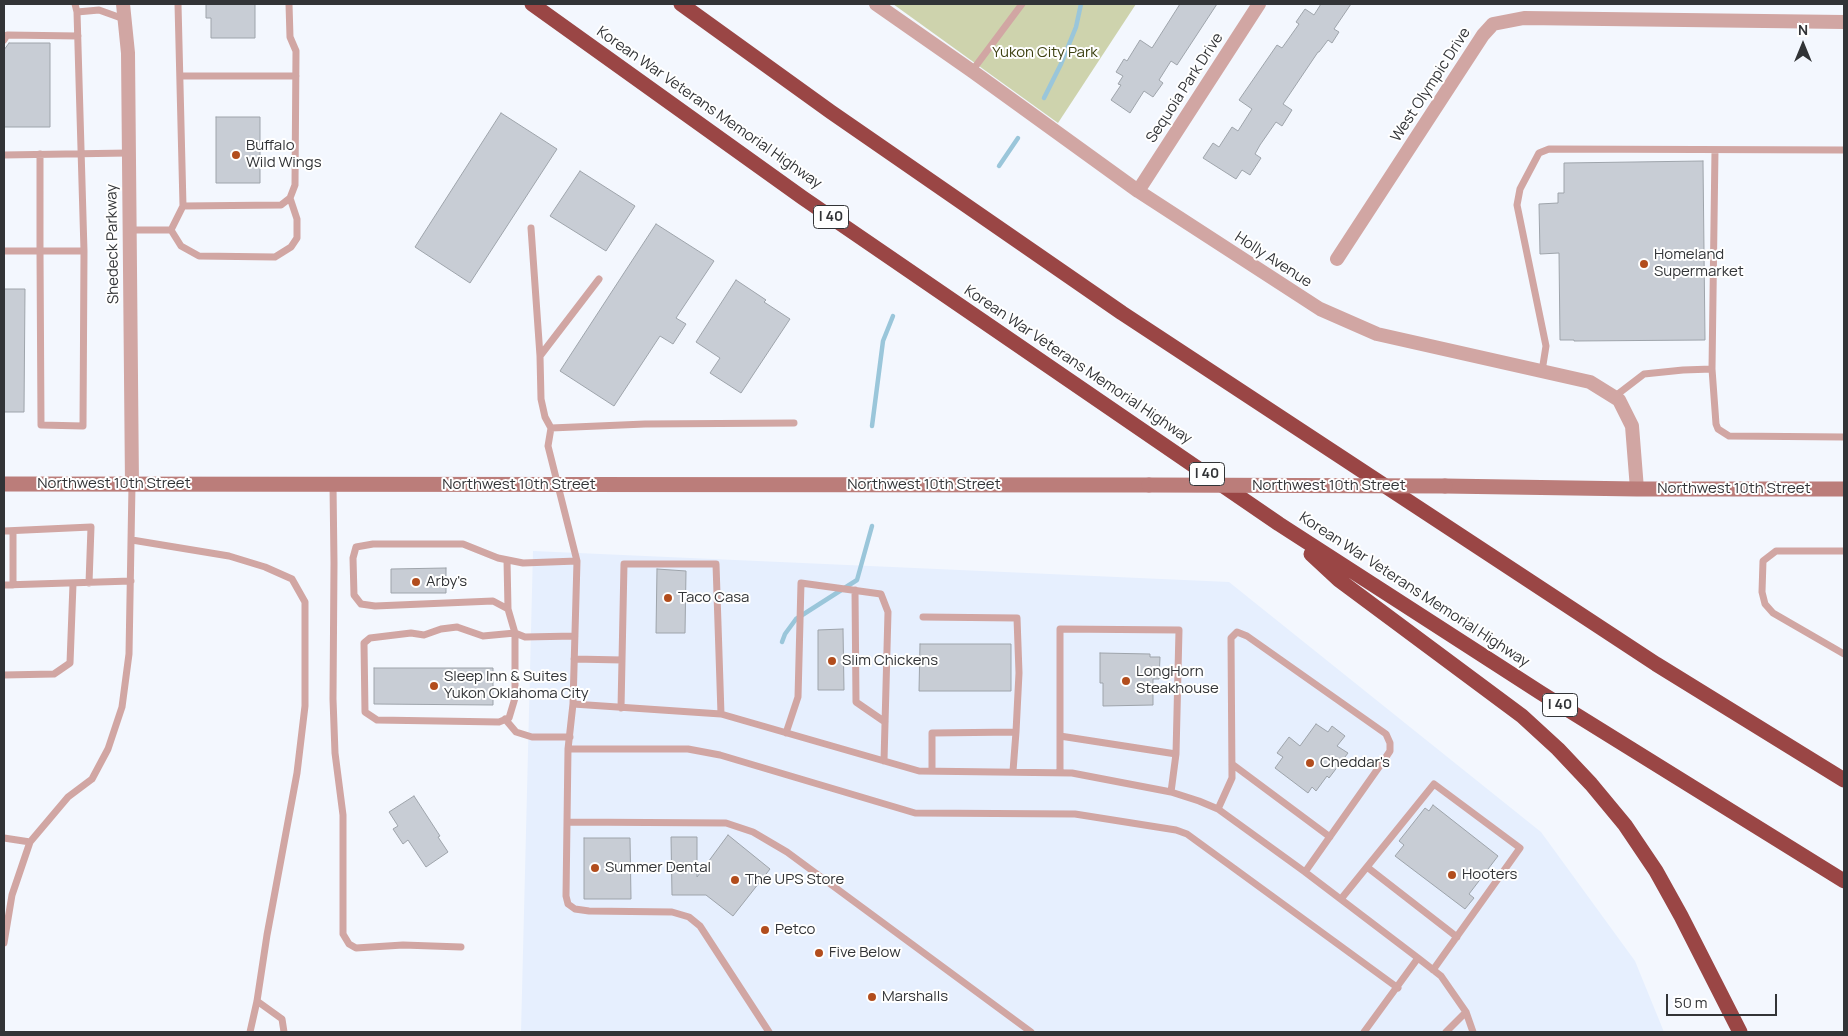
<!DOCTYPE html>
<html>
<head>
<meta charset="utf-8">
<style>
	body { margin:0 }
	#map { position:relative; width:1848px; height:1036px; overflow:hidden; background:#f3f7fe; font-family:Manrope,sans-serif }
	canvas { display:block }
	.frame { position:absolute; inset:0; border:5px solid #323437; pointer-events:none }
	.north { position:absolute; left:1778px; top:20px; width:50px; height:50px; -webkit-text-stroke:4px #fff; paint-order:stroke; rotate:0deg; font-size:14px; font-weight:700; line-height:20px; text-align:center; color:#323437 }
	.north::after { content:''; display:block; margin:auto; width:18px; height:22px; background:#323437; clip-path:polygon(50% 0,100% 100%,50% 72%,0 100%) }
	.scale { position:absolute; left:1666px; top:994px; width:111px; height:22px; box-sizing:border-box; border:2px solid #323437; border-top:0; padding-left:6px; font-size:15px; line-height:18px; white-space:nowrap; color:#323437; -webkit-text-stroke:4px #fff; paint-order:stroke }
</style>
</head>
<body>
<div id="map">
<canvas width="1848" height="1036"></canvas>
<div class="frame"></div>
<div class="north">N</div>
<div class="scale">50 m</div>
</div>
<script>
const ctx = document.querySelector('canvas').getContext('2d');
ctx.lineJoin = 'round';
function fill(path, color) {
  ctx.fillStyle = color;
  ctx.fill(path, 'evenodd');
}
function shape(rows) {
  const path = new Path2D();
  for (const r of rows) {
    path.moveTo(r[0], r[1]);
    for (let i = 2; i < r.length; i += 2) path.lineTo(r[i], r[i + 1]);
  }
  return path;
}
function strokePath(path, color, width, dash) {
  ctx.strokeStyle = color;
  ctx.lineWidth = width;
  ctx.lineCap = dash ? 'butt' : 'round';
  ctx.setLineDash(dash || []);
  ctx.stroke(path);
}
function label(font, color, halo, rows, align = 'center') {
  ctx.font = font + ' Manrope,sans-serif';
  ctx.lineWidth = 4;
  ctx.setLineDash([]);
  ctx.textBaseline = 'middle';
  ctx.strokeStyle = halo;
  ctx.fillStyle = color;
  for (const [text, x, y, turn = 0] of rows) {
    ctx.save();
    ctx.translate(x, y);
    ctx.rotate((+turn || 0) * Math.PI / 180);
    ctx.textAlign = isNaN(turn) ? turn : align;
    if (halo) ctx.strokeText(text, 0, 0);
    ctx.fillText(text, 0, 0);
    ctx.restore();
  }
}
fill(shape([
	[533,551,1229,582,1541,832,1635,961,1664,1032,521,1032]
]), '#e6effe');
fill(shape([
	[893,4,1136,4,1058,123]
]), '#ced3ad');
strokePath(shape([
	[1044,98,1061,64,1076,27,1081,4],
	[999,166,1018,138],
	[872,426,883,341,893,316],
	[782,642,785,634,796,619,857,580,872,526]
]), '#9ac6da', 4.5);
const building = shape([
	[206,4,255,4,255,38,211,38,211,18,206,18,206,4],
	[1180,4,1217,4,1177,65,1171,61,1159,80,1163,83,1153,97,1144,91,1130,113,1111,100,1121,85,1118,84,1123,76,1116,72,1124,59,1127,61,1140,40,1152,48,1180,4],
	[1321,4,1351,4,1334,29,1339,32,1332,43,1328,40,1319,52,1318,52,1283,104,1292,110,1282,126,1276,122,1260,145,1255,154,1261,158,1250,175,1242,170,1236,179,1203,158,1213,143,1219,147,1232,127,1238,131,1252,109,1239,100,1277,45,1282,48,1299,24,1296,22,1305,9,1314,15,1321,4],
	[9,43,50,43,50,127,4,127,4,50,9,43],
	[501,113,557,149,470,283,415,247,501,113],
	[216,117,260,117,260,183,216,183,216,117],
	[1703,161,1705,340,1574,341,1574,340,1560,340,1559,253,1540,254,1539,204,1558,203,1558,193,1564,193,1564,163,1703,161],
	[580,171,635,206,606,251,550,216,580,171],
	[656,224,714,261,676,318,686,324,673,344,660,336,614,406,560,371,656,224],
	[736,280,766,300,764,302,790,319,741,393,710,373,720,358,696,342,736,280],
	[4,289,25,289,24,412,4,412,4,289],
	[446,568,446,593,391,593,391,569,446,568],
	[657,569,686,571,685,633,656,633,657,569],
	[843,629,844,690,818,690,818,630,843,629],
	[920,644,1011,644,1011,691,919,691,920,644],
	[1100,653,1150,654,1150,657,1160,657,1159,679,1153,679,1153,705,1103,706,1103,683,1100,683,1100,653],
	[374,668,493,668,493,705,374,704,374,668],
	[1316,724,1328,732,1332,726,1345,736,1337,746,1348,753,1329,778,1327,776,1316,791,1312,787,1308,793,1275,768,1283,757,1277,753,1289,737,1300,746,1316,724],
	[414,796,440,836,438,837,448,852,426,867,408,840,403,844,393,829,398,826,389,812,414,796],
	[1433,805,1498,856,1469,894,1474,898,1465,909,1395,856,1404,845,1399,841,1425,808,1429,811,1433,805],
	[728,835,770,869,733,916,706,895,672,895,671,837,697,837,697,877,728,835],
	[584,838,630,838,631,899,584,899,584,838]
]);
fill(building, '#c8cdd5');
strokePath(building, '#9ea4ab', 1);
strokePath(shape([
	[75,4,77,12,84,251],
	[77,12,99,10,124,19],
	[4,40,7,35,78,36],
	[972,71,1022,4],
	[180,76,296,76],
	[4,155,128,153],
	[183,206,281,205,290,198,295,185,296,51,290,37,289,4],
	[531,228,540,356],
	[129,230,171,230,183,206,178,4],
	[171,230,181,246,199,256,275,257,291,247,297,238,297,219,290,198],
	[4,251,84,251,83,426,41,425,40,251,40,154],
	[1712,369,1716,424,1718,429,1729,436,1844,437],
	[1542,371,1546,346,1517,205,1520,189,1539,153,1549,149,1844,150],
	[1614,397,1644,374,1683,370,1712,369,1715,150],
	[551,428,545,417,541,399,540,356,599,279],
	[333,485,334,563,333,699,335,753,343,815,343,934,349,944,356,948,403,945,461,947],
	[4,531,91,527,89,583],
	[13,531,13,585],
	[132,540,229,556,265,567,292,579,305,602,305,706,297,773,267,935,257,1001,250,1032],
	[1844,551,1776,551,1763,561,1762,592,1765,604,1773,613,1844,654],
	[507,560,508,609],
	[4,585,131,581],
	[855,590,856,702,885,722],
	[923,617,1017,618,1019,673,1016,732],
	[457,627,483,636,515,633,515,698,509,718,499,722,377,720,365,712,364,643,370,638,411,633,424,635,441,629,457,627],
	[575,636,525,637,515,633,508,609,493,601,375,606,361,604,354,595,353,558,356,547,373,544,463,544,498,558,523,563,577,561],
	[574,659,622,660,621,708],
	[622,660,624,564,716,564,721,714],
	[4,675,54,674,70,663,73,584],
	[573,704,721,714,919,771,1072,773,1171,792,1199,801,1218,809,1305,872,1418,958,1364,1032],
	[505,719,516,732,532,737,570,737],
	[786,733,798,697,801,583,881,594,888,612,884,761],
	[1060,736,1176,754],
	[568,749,688,749,720,755,915,813,1075,814,1176,830,1187,834,1398,988],
	[1232,764,1330,837],
	[932,771,932,733,1016,732,1013,771],
	[1060,773,1060,629,1179,630,1176,754,1171,792],
	[1218,809,1232,778,1231,638,1237,632,1247,636,1386,734,1390,743,1390,751,1384,760,1305,872],
	[568,822,726,823,753,832,787,852,1031,1032],
	[4,838,30,842],
	[1367,867,1457,937],
	[1341,899,1434,784,1520,848,1433,970],
	[4,943,12,895,30,842,68,797,92,779,108,749,122,707,129,654,132,485],
	[1418,958,1441,976,1466,1012,1473,1032],
	[257,1001,282,1019,284,1032],
	[769,1032,700,926,689,917,672,912,589,911,575,909,568,904,566,896,568,749,573,704,577,561,548,446,551,428,645,424,794,423],
	[1446,1032,1466,1012]
]), '#d1a6a3', 7);
strokePath(shape([
	[123,4,128,53,132,485],
	[876,4,972,71,1138,191,1320,309,1377,334,1590,382,1619,400,1632,426,1637,489],
	[1138,191,1259,4],
	[1337,259,1483,35,1493,24,1524,18,1844,22]
]), '#d1a6a3', 14);
strokePath(shape([
	[4,484,1149,485],
	[1445,486,1637,489,1844,489]
]), '#bb7d7a', 15);
strokePath(shape([
	[532,4,803,198,1279,524,1541,693,1844,881],
	[681,4,831,112,1122,313,1656,664,1844,780],
	[1311,554,1339,580,1522,716,1558,749,1591,784,1625,825,1656,871,1681,916,1740,1032]
]), '#9a4645', 15);
strokePath(shape([
	[1149,485,1445,486]
]), '#bb7d7a', 15);
for (const [x, y, r, color] of [
	[236,155,5,"#b24d1d"],
	[1644,264,5,"#b24d1d"],
	[416,582,5,"#b24d1d"],
	[668,598,5,"#b24d1d"],
	[832,661,5,"#b24d1d"],
	[1126,681,5,"#b24d1d"],
	[434,686,5,"#b24d1d"],
	[1310,763,5,"#b24d1d"],
	[595,868,5,"#b24d1d"],
	[1452,875,5,"#b24d1d"],
	[735,880,5,"#b24d1d"],
	[765,930,5,"#b24d1d"],
	[819,953,5,"#b24d1d"],
	[872,997,5,"#b24d1d"]
]) {
  const dot = new Path2D();
  dot.arc(x, y, r, 0, 2 * Math.PI);
  ctx.fillStyle = color;
  ctx.fill(dot);
  strokePath(dot, '#fff', 2);
}
for (const [x, y, w] of [
	[831,217,35],
	[1207,474,35],
	[1560,705,35]
]) {
  const box = new Path2D();
  box.roundRect(x - w / 2, y - 11.5, w, 23, 4);
  ctx.fillStyle = '#fff';
  ctx.fill(box);
  strokePath(box, '#323437', 1);
}
label('bold 14px', '#323437', null, [
	["I 40",831,217],
	["I 40",1207,474],
	["I 40",1560,705]
]);
label('15px', '#3c4010', '#fff', [
	["Yukon City Park",1045,53]
]);
label('15px', '#323437', '#fff', [
	["West Olympic Drive",1431,85,-57],
	["Sequoia Park Drive",1185,88,-57],
	["Korean War Veterans Memorial Highway",709,108,35],
	["Shedeck Parkway",113,244,-91],
	["Holly Avenue",1273,260,33],
	["Korean War Veterans Memorial Highway",1078,365,34],
	["Northwest 10th Street",114,484],
	["Northwest 10th Street",519,485],
	["Northwest 10th Street",924,485],
	["Northwest 10th Street",1329,486],
	["Northwest 10th Street",1734,489],
	["Korean War Veterans Memorial Highway",1414,590,33]
]);
label('15px', '#323437', '#fff', [
	["Buffalo",246,146],
	["Wild Wings",246,163],
	["Homeland",1654,255],
	["Supermarket",1654,272],
	["Arby's",426,582],
	["Taco Casa",678,598],
	["Slim Chickens",842,661],
	["LongHorn",1136,672],
	["Steakhouse",1136,689],
	["Sleep Inn & Suites",444,677],
	["Yukon Oklahoma City",444,694],
	["Cheddar's",1320,763],
	["Summer Dental",605,868],
	["Hooters",1462,875],
	["The UPS Store",745,880],
	["Petco",775,930],
	["Five Below",829,953],
	["Marshalls",882,997]
], 'left');
</script>
</body>
</html>
